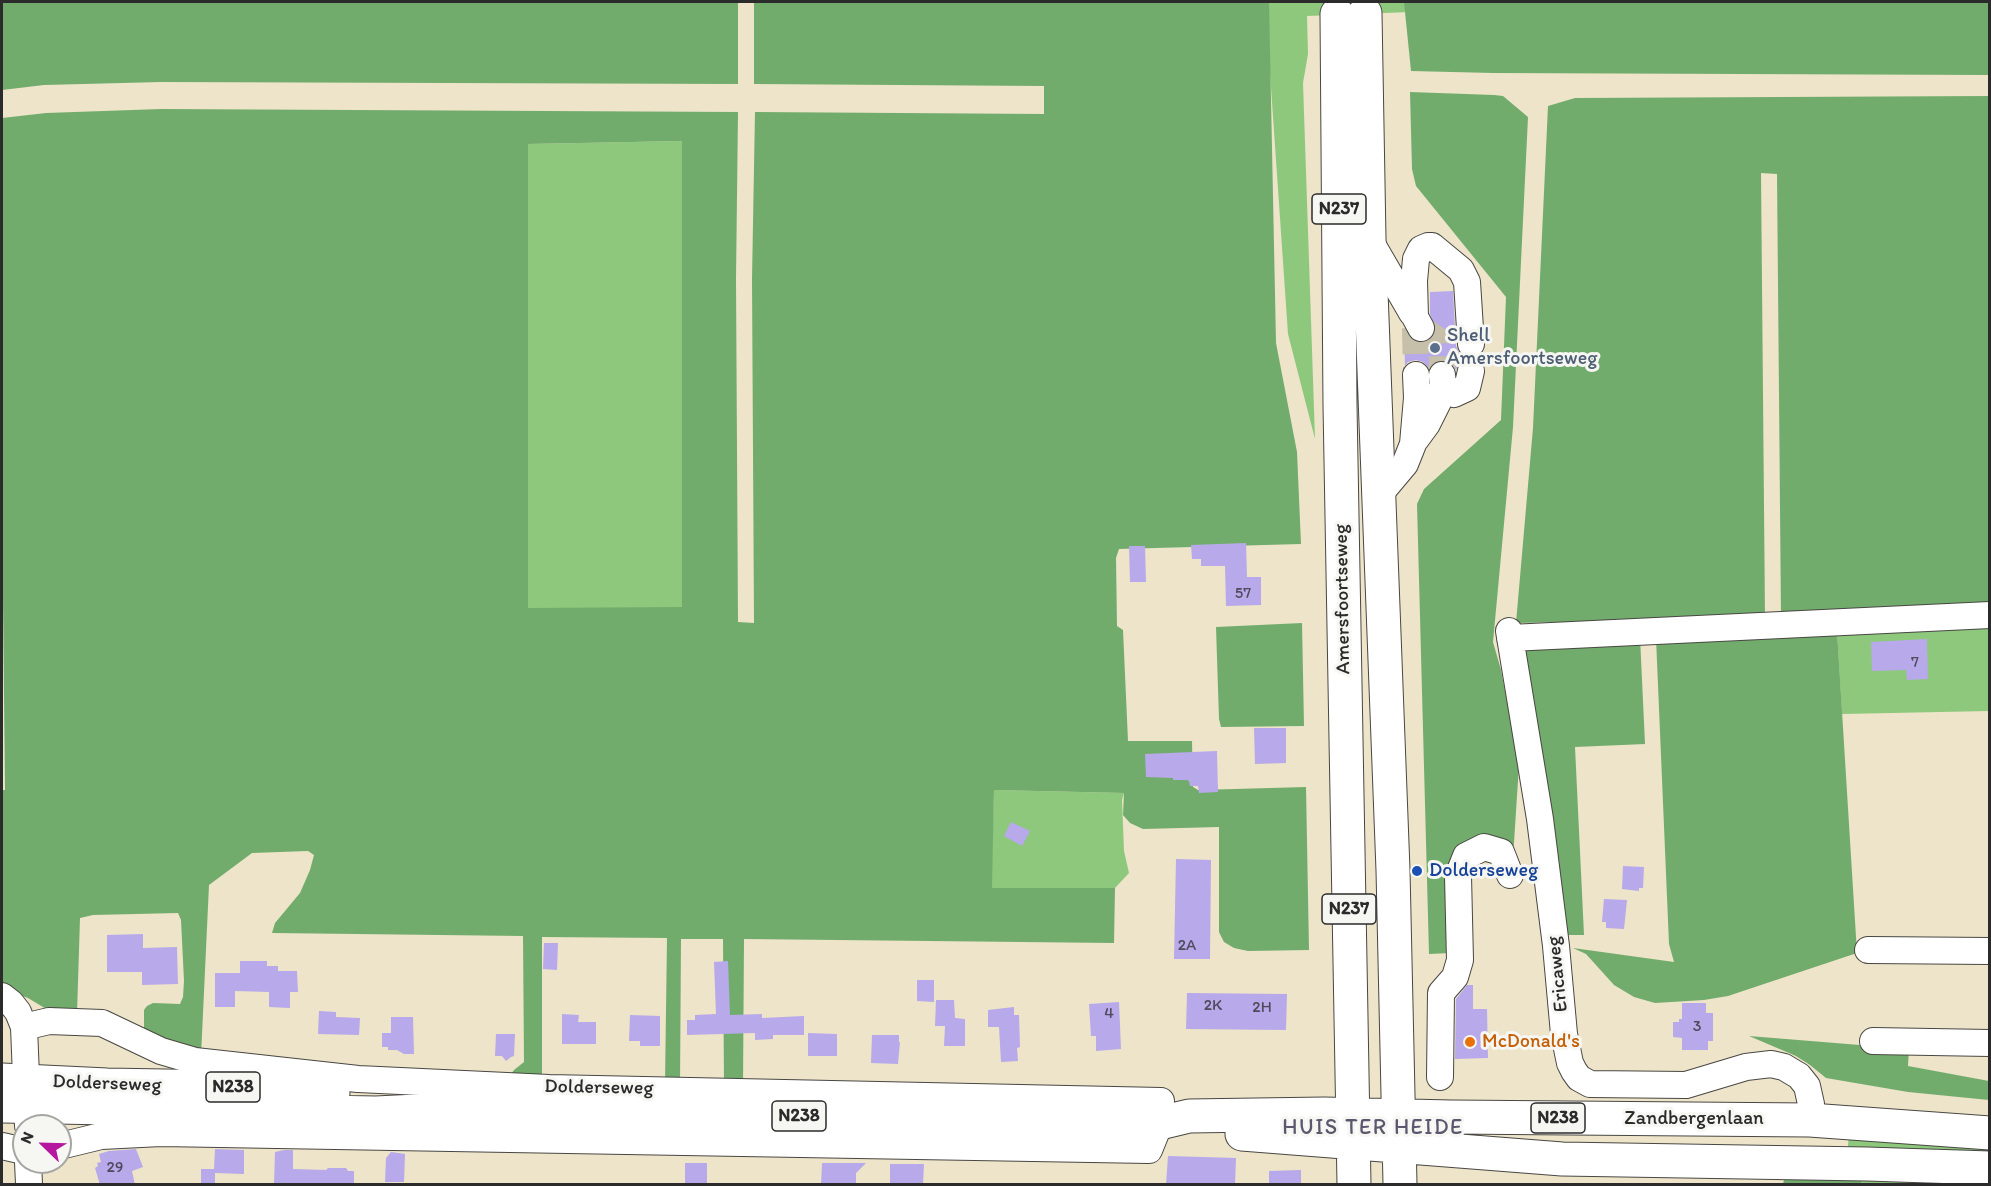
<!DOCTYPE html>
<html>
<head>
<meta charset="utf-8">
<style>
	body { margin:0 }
	#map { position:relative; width:1991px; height:1186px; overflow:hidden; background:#ede4c9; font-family:Itim,sans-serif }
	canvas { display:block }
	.frame { position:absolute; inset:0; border:3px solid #2b2b2b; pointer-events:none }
	.north { position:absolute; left:12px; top:1114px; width:60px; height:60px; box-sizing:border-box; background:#f6f6f2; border:2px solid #a5a5a2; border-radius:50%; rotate:293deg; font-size:16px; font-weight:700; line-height:24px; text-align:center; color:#2b2b2b }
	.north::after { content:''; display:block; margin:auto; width:21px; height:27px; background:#b5179e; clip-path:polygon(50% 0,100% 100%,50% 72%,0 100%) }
</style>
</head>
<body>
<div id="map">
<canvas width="1991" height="1186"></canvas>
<div class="frame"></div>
<div class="north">N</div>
</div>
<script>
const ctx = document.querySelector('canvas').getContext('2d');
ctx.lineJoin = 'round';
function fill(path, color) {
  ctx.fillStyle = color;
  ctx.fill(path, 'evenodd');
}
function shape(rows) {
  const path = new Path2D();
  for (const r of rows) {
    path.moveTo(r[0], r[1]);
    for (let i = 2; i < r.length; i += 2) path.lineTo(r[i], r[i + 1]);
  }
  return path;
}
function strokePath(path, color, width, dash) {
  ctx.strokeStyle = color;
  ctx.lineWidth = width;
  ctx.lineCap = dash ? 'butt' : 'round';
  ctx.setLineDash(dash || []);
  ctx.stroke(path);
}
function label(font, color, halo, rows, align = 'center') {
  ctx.font = font + ' Itim,sans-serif';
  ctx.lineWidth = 6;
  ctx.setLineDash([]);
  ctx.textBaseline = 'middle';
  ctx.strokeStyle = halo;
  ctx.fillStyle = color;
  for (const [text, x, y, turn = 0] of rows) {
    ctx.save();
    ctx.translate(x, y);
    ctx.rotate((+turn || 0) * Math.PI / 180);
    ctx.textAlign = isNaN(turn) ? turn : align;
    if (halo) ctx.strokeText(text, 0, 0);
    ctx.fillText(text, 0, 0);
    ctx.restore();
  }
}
fill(shape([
	[1268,2,1410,2,1410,12,1307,16,1308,54,1303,83,1315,439,1288,334,1270,73],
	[682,141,682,608,528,608,528,144],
	[1989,625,1989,711,1842,714,1837,631],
	[994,790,1124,793,1122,800,1124,851,1129,873,1115,888,991,888],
	[1849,1133,1989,1147,1989,1164,1850,1152,1848,1146],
	[1861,1172,1990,1182,1989,1184,1861,1184]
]), '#8dc87d');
fill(shape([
	[2,2,738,2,738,84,161,82,44,85,2,90],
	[754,2,1269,2,1276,343,1297,452,1301,544,1119,549,1116,558,1117,626,1123,630,1128,741,1192,741,1193,787,1198,790,1306,787,1309,950,1248,951,1234,948,1224,942,1219,932,1219,827,1143,829,1130,823,1123,815,1124,793,994,790,992,888,1115,888,1114,943,744,939,743,1085,724,1085,723,939,681,939,680,1084,665,1083,667,938,542,937,542,1081,507,1080,514,1070,524,1062,523,936,272,933,275,923,300,893,310,870,314,855,308,851,252,853,209,885,201,1056,144,1037,144,1010,147,1006,153,1003,180,1004,183,997,184,981,181,920,178,913,93,915,80,918,77,1014,53,1013,28,998,2,989,2,790,5,790,2,506,2,118,46,113,161,109,738,112,736,279,738,622,754,623,752,279,755,112,1044,114,1044,86,754,84],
	[682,141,682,607,528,608,528,144],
	[1404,2,1989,2,1989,75,1493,73,1411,71],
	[1410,92,1494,95,1503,96,1528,117,1513,427,1493,642,1501,670,1519,765,1513,858,1463,851,1450,953,1429,954,1417,504,1424,489,1501,420,1506,297,1416,186,1412,169],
	[1989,96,1989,611,1781,617,1777,174,1761,173,1765,618,1516,623,1533,428,1548,106,1575,98],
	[1302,623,1304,726,1221,727,1219,719,1216,627],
	[1837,631,1857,953,1728,996,1704,1000,1655,1003,1634,997,1614,985,1586,954,1573,948,1674,962,1669,944,1656,638],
	[1640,637,1645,744,1575,747,1584,935,1564,935,1522,641],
	[1749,1036,1909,1049,1908,1066,1989,1081,1989,1100,1908,1092,1826,1078,1810,1065,1796,1056],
	[1861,1172,1861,1184,1783,1184,1785,1175]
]), '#72ac6c');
fill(shape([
	[1453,291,1456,346,1459,353,1465,358,1460,361,1456,370,1449,362,1441,360,1434,363,1429,368,1423,362,1416,360,1408,362,1405,366,1404,328,1414,341,1421,343,1429,341,1434,335,1436,329,1430,314,1430,292],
	[1246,543,1247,577,1261,577,1261,605,1226,606,1225,566,1201,566,1201,559,1192,559,1191,545],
	[1129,546,1145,546,1146,582,1130,582],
	[1927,639,1928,679,1907,680,1906,670,1872,671,1871,642],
	[1254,728,1286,728,1286,763,1255,764],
	[1217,751,1218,792,1199,793,1198,786,1190,786,1189,781,1187,780,1173,780,1173,778,1146,777,1145,754],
	[1011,822,1030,831,1022,846,1004,836],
	[1176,859,1211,860,1210,959,1174,959],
	[1623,866,1644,867,1643,888,1639,888,1639,891,1622,889],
	[1604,899,1627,900,1624,929,1606,928,1606,922,1602,922],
	[143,934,143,948,177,947,178,984,142,985,142,972,107,972,107,935],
	[544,943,558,943,557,970,543,969],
	[240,961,267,961,267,966,278,966,278,971,297,971,298,992,290,992,290,1008,269,1007,269,992,235,991,235,1007,215,1007,215,973,240,973],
	[728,961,730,1015,762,1014,762,1018,804,1016,804,1035,773,1035,773,1039,755,1040,755,1033,687,1035,687,1020,695,1020,695,1015,716,1014,714,962],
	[917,980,934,980,934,1002,917,1001],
	[1467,985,1473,985,1473,1009,1487,1009,1488,1058,1455,1059,1456,999],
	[1187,993,1287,994,1286,1030,1186,1029],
	[936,1000,954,1000,955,1018,965,1019,965,1046,944,1046,945,1026,935,1026],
	[1119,1002,1121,1049,1096,1051,1096,1036,1091,1036,1089,1004],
	[1682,1003,1706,1003,1706,1013,1713,1013,1713,1041,1708,1041,1708,1050,1682,1050,1682,1038,1673,1037,1673,1022,1679,1022,1679,1019,1682,1019],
	[1014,1007,1014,1015,1019,1015,1020,1047,1017,1048,1018,1061,1001,1062,999,1027,988,1027,988,1010],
	[319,1011,336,1012,336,1017,360,1018,359,1035,318,1034],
	[562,1014,579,1015,578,1022,596,1022,596,1044,562,1044],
	[630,1015,660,1016,660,1046,640,1046,640,1041,629,1041],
	[391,1017,413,1017,414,1054,404,1054,397,1050,388,1050,388,1047,382,1047,382,1033,391,1033],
	[808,1033,837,1034,837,1056,808,1056],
	[496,1034,515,1034,514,1056,511,1057,506,1061,502,1056,495,1056],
	[872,1035,899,1035,899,1042,900,1042,898,1064,871,1063],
	[136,1149,143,1167,132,1171,135,1185,100,1185,95,1168,98,1166,97,1163,101,1162,99,1154,109,1151],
	[215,1149,244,1150,244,1174,215,1173,215,1184,201,1184,201,1169,214,1169],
	[284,1150,293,1150,293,1169,326,1170,328,1168,346,1168,348,1171,354,1171,354,1185,274,1185,275,1152],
	[391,1152,405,1154,404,1182,385,1182,386,1158],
	[1168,1156,1236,1158,1235,1185,1166,1185],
	[685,1163,707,1163,707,1185,685,1185],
	[822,1163,866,1163,856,1173,856,1185,821,1185],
	[890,1164,924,1164,923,1185,890,1185],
	[1301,1170,1301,1185,1269,1185,1269,1171]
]), '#b7a9ea');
strokePath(shape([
	[1415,328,1416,375],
	[1421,328,1442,343,1442,375]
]), '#c6bfa9', 26, [26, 13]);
const minor = shape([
	[1369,239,1412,313],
	[1421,328,1415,317,1414,281,1416,259,1421,249,1428,246,1432,246,1461,270,1467,282,1471,344],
	[1443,384,1454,394,1467,388,1471,371],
	[1416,439,1427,424,1439,400,1443,384,1442,375],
	[1379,495,1405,464,1413,444,1417,398,1416,375],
	[1509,631,1540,819,1556,946,1564,1034,1570,1063,1574,1071,1579,1078,1590,1084,1686,1085,1746,1067,1771,1064,1784,1067,1799,1076,1807,1086,1811,1104,1810,1120],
	[1510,638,1990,615],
	[1868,950,1990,951],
	[2,996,11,1003,18,1012,24,1027,28,1126],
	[24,1027,49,1021,102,1023,161,1051,195,1061,358,1079,549,1088,1161,1101,1160,1123,1149,1150,161,1133,101,1136,60,1146],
	[1873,1041,1990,1043],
	[1440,1077,1441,993,1455,977,1460,960,1458,876,1466,856,1484,847,1501,852,1510,875],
	[2,1146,24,1151],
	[28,1162,29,1184]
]);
const major = shape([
	[1365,13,1369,239,1393,870,1400,1184],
	[1337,14,1340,405,1354,1184],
	[2,1080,107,1085,281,1088,333,1093],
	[2,1106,376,1113,438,1110,1160,1123,1189,1116,1324,1114,1451,1117,1810,1120,1990,1133],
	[1242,1134,1562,1159,1867,1164,1990,1168]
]);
strokePath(minor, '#484743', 28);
strokePath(major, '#484743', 35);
strokePath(minor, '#fff', 26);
strokePath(major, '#fff', 33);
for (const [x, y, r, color] of [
	[1435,348,6,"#5c6f8a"],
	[1417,871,6,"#1a4fb4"],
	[1470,1042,6,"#e8710a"]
]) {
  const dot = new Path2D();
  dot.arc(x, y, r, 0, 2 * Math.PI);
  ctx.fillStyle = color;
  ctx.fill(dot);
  strokePath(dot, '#f6f6f2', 2);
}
label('16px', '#4e4a5b', null, [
	["57",1243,594],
	["7",1915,663],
	["2A",1187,946],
	["2K",1213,1006],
	["2H",1262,1008],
	["4",1109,1014],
	["3",1697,1027],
	["29",115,1168]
]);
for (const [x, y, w] of [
	[1339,209,54],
	[1349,909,54],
	[233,1087,54],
	[799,1116,54],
	[1558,1118,54]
]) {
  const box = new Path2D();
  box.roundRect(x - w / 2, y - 15, w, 30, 4.5);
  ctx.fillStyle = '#f6f6f2';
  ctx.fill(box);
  strokePath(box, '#2b2b2b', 1.5);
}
label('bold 18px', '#2b2b2b', null, [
	["N237",1339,209],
	["N237",1349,909],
	["N238",233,1087],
	["N238",799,1116],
	["N238",1558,1118]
]);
label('20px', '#4e5e75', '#f6f6f2', [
	["Shell",1447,336],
	["Amersfoortseweg",1447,359]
], 'left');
label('20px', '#2b2b2b', '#f6f6f2', [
	["Amersfoortseweg",1343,599,-91],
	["Ericaweg",1558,974,-96],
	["Dolderseweg",107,1084,2],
	["Dolderseweg",599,1088,1],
	["Zandbergenlaan",1694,1119]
]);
label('20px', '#164399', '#f6f6f2', [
	["Dolderseweg",1429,871]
], 'left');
label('20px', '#c56008', '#f6f6f2', [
	["McDonald's",1482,1042]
], 'left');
ctx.letterSpacing = '1.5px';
label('22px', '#5c576e', '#f6f6f2', [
	["HUIS TER HEIDE",1373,1128]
]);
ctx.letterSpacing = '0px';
</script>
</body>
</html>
